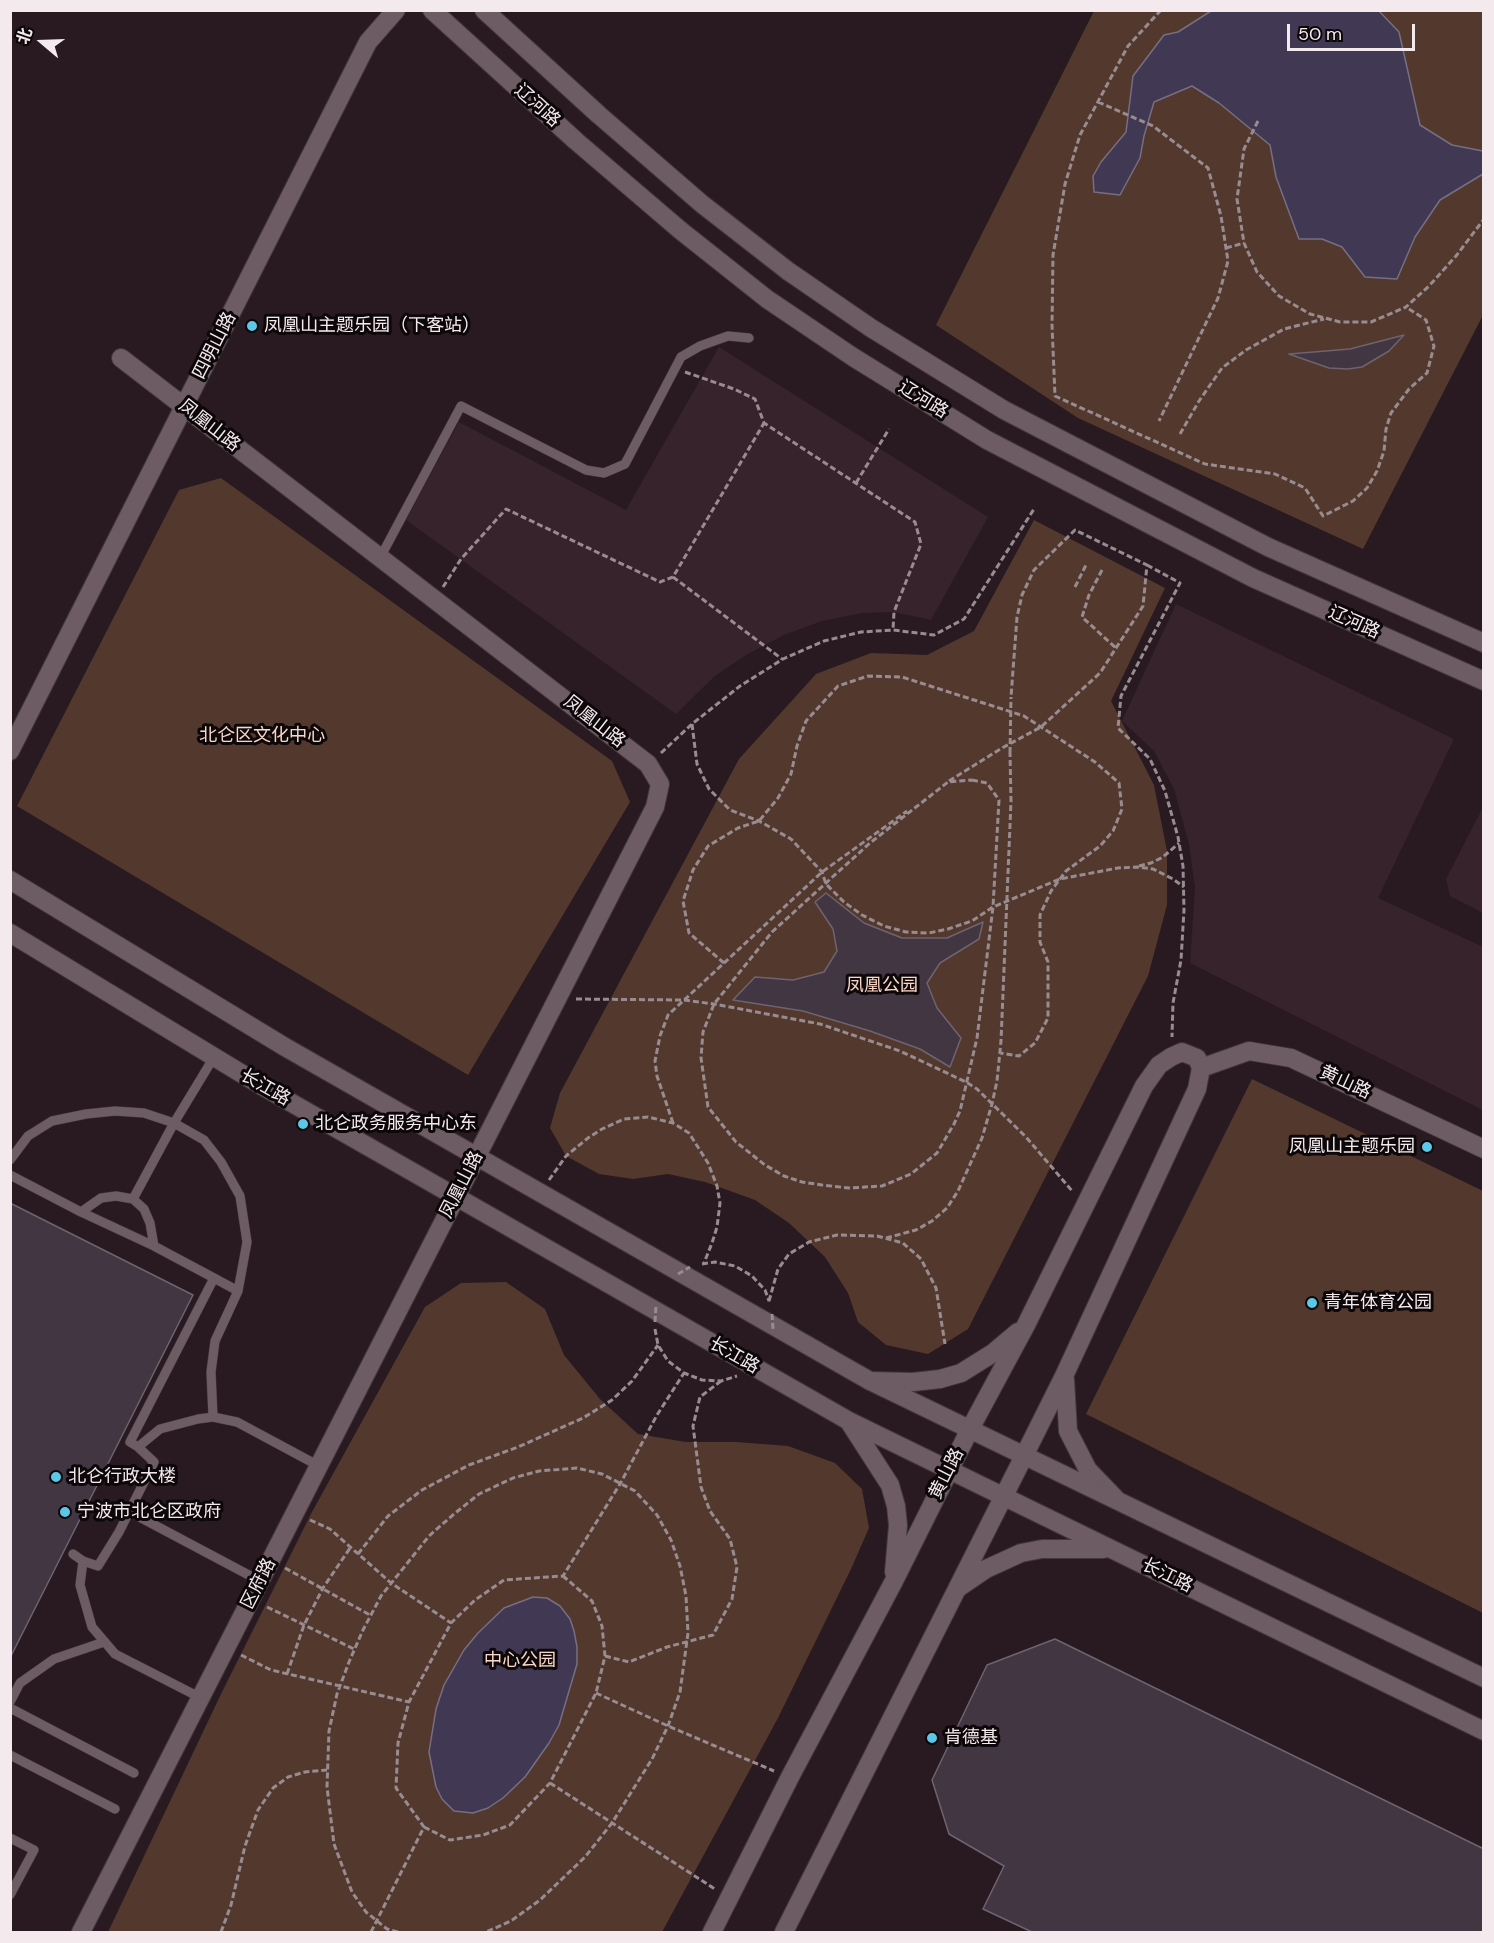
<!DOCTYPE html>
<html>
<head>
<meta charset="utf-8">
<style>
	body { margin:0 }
	#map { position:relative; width:1494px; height:1943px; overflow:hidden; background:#281a20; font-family:"DM Sans","Noto Sans SC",sans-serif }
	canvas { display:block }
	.frame { position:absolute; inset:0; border:12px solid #f4eaee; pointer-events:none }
	.north { position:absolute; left:12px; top:12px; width:60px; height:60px; -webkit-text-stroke:4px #0c0709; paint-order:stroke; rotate:289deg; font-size:16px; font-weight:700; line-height:24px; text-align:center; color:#f4eaee }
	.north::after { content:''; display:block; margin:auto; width:21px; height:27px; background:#f4eaee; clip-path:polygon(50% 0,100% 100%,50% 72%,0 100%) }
	.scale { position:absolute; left:1287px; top:24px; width:128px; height:27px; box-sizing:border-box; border:3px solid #f4eaee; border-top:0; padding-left:8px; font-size:18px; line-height:21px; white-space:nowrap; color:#f4eaee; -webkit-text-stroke:4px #0c0709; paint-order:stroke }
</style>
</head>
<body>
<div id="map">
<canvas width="1494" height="1943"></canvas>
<div class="frame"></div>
<div class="north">北</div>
<div class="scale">50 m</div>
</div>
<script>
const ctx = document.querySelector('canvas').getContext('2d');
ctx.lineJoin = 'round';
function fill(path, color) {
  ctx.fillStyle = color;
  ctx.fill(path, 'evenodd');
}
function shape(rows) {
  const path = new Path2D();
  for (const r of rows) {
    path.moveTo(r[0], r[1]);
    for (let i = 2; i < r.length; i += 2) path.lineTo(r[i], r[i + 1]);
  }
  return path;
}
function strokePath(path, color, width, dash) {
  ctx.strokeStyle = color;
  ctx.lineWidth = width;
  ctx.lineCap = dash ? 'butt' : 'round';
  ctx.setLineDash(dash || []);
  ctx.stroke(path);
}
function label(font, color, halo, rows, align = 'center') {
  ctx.font = font + ' "DM Sans","Noto Sans SC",sans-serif';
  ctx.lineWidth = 6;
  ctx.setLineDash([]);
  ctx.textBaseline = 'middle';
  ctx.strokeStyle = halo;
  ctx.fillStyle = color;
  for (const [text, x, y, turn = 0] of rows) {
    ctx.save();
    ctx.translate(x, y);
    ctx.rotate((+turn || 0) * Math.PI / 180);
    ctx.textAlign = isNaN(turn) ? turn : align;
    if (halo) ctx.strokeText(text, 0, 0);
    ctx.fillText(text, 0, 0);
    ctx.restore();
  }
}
fill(shape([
	[719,347,988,517,931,620,894,612,862,613,822,621,784,635,746,655,715,676,676,714,406,520,459,422,626,510],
	[1176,604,1454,739,1378,898,1483,947,1483,1110,1190,963,1195,888,1189,844,1174,789,1154,751,1122,721],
	[1483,807,1483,913,1450,896,1446,879]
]), '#37232c');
fill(shape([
	[1094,11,1483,11,1483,315,1363,549,1078,418,936,325],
	[221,478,612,761,630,802,468,1075,17,806,179,490],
	[1034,520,1165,588,1111,701,1154,785,1167,851,1167,905,1148,976,968,1329,928,1354,886,1345,858,1322,848,1293,825,1257,789,1223,755,1200,705,1182,668,1174,633,1179,599,1174,566,1156,550,1128,560,1093,739,759,816,674,871,653,927,655,974,631],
	[1252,1079,1483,1191,1483,1613,1086,1414],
	[506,1282,545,1309,564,1355,600,1399,638,1434,686,1442,736,1442,788,1446,835,1463,862,1489,869,1528,851,1569,778,1718,662,1932,108,1932,221,1694,312,1512,425,1307,461,1283]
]), '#53382d');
const water = shape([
	[1211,11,1379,11,1399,32,1420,125,1452,145,1483,151,1483,174,1440,200,1415,237,1397,279,1365,277,1342,247,1322,239,1299,239,1276,177,1270,145,1219,103,1192,86,1154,102,1144,136,1140,158,1120,195,1094,192,1093,176,1101,162,1126,132,1133,76,1164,35,1178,32,1211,11],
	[533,1597,547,1598,560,1606,570,1619,574,1631,577,1647,577,1664,559,1725,549,1743,525,1777,503,1798,488,1808,473,1813,454,1811,442,1799,436,1787,429,1752,436,1709,444,1685,464,1650,478,1633,504,1608,533,1597]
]);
fill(water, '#413954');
strokePath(water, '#776e82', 1.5);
const building = shape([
	[1404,335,1389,351,1362,367,1348,369,1329,368,1289,354,1350,349,1404,335],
	[826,893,864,923,902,938,947,938,983,922,979,939,940,963,927,983,937,1008,961,1038,950,1067,920,1049,870,1031,803,1011,733,1000,755,977,793,980,824,972,837,951,833,929,815,902,826,893],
	[10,1203,193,1295,10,1658,10,1203],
	[1055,1639,1484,1849,1484,1932,1032,1932,983,1909,1004,1866,949,1834,932,1780,987,1665,1055,1639]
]);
fill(building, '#413642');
strokePath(building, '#6f6370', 1.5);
const service = shape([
	[380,558,461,406,586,470,604,473,625,464,681,357,700,346,728,336,749,338],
	[10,1160,28,1136,52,1121,86,1114,115,1111,144,1113,174,1123,204,1140,221,1162,240,1196,247,1242,238,1291,215,1341,211,1372,213,1417],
	[10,1175,81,1212,101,1198,116,1196,133,1199],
	[81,1212,154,1246],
	[214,1278,238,1291],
	[138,1447,130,1442,214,1278,154,1246,150,1223,144,1209,133,1199,174,1123,214,1057],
	[130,1512,260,1581],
	[73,1554,83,1561,80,1585,92,1627,115,1654,201,1698],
	[83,1561,98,1566,119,1532,154,1462,138,1447,160,1429,198,1419,213,1417,237,1422,319,1466],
	[10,1702,20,1683,54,1659,104,1642],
	[10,1708,134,1773],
	[10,1755,115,1809],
	[10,1838,34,1850,10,1895]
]);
const minor = shape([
	[1201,1068,1249,1051,1291,1058,1484,1149],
	[1065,1379,1068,1431,1088,1470,1115,1498],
	[870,1381,913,1382,940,1379,961,1373,993,1353,1018,1332],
	[970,1429,1026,1325,1144,1086,1159,1065,1171,1057,1182,1052,1197,1058,1201,1068,1197,1089,1064,1376,1024,1456]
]);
const tertiary = shape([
	[10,751,368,42,396,10],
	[81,1932,655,807,660,784,648,764,121,358]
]);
const secondary = shape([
	[432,10,576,141,680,230,767,299,853,357,987,440,1253,578,1484,681],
	[484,10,599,115,702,204,788,271,871,328,1004,410,1268,547,1484,643],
	[10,880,285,1047,870,1381,1484,1678],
	[10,933,262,1086,849,1421,1484,1731],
	[850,1423,890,1485,896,1506,898,1525,894,1572],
	[958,1588,986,1569,1021,1553,1042,1549,1104,1549],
	[712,1932,790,1777,894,1581,970,1429],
	[784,1932,1024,1456]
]);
strokePath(service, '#42373b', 10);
strokePath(minor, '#42373b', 20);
strokePath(tertiary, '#42373b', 20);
strokePath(secondary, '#42373b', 20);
strokePath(shape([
	[1161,10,1128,46,1080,135,1065,184,1053,255,1052,325,1055,396,1205,464,1275,474,1305,488,1323,516,1353,501,1367,488,1377,471,1384,451,1386,429,1391,413,1409,389,1427,373,1434,346,1426,320,1406,307],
	[1098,102,1153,126,1208,168,1221,216,1228,261,1218,298,1159,421],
	[1258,121,1244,149,1237,199,1244,243,1257,272,1279,296,1310,314,1340,322,1371,322,1406,307,1429,286,1456,256,1484,219],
	[1226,248,1244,243],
	[685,372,734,389,755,399,764,423,915,522,921,544,894,612,893,630],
	[1180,434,1199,401,1222,368,1246,350,1284,329,1324,319],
	[856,483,889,429],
	[1147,565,1180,583,1121,696,1118,728,1150,759,1165,791,1178,837,1183,866,1184,910,1181,960,1173,1003,1172,1037],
	[1102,570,1089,595,1082,617,1117,649],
	[673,577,782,659],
	[443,587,461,559,506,509,660,582,673,577,764,423],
	[1075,587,1087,563],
	[692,724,697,764,709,789,730,810,759,821,791,839,822,872,826,884,844,902,862,915,884,926,906,932,929,933,948,929,972,921,993,907,1060,879,1118,868,1137,867,1153,869,1173,879,1184,887],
	[661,753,692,724,740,686,783,659,824,641,861,632,893,630,934,635,964,619,1034,509],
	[972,780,987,783,999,800,993,907,977,1038,960,1111,954,1124,937,1153,911,1174,882,1186,849,1188,822,1185,802,1182,784,1176,765,1165,736,1142,708,1107,701,1058,703,1032,714,1004,772,932,870,843,948,782,972,780],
	[949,781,1002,748,1041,727,1100,673,1143,606,1147,565,1075,530,1034,570,1022,595,1017,617,1011,697],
	[1139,866,1151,863,1163,857,1179,843],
	[724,963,689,933,683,901,693,870,708,846,738,828,759,821,778,798,791,774,797,746,806,721,838,686,868,676,902,677,1024,716,1095,762,1119,783,1122,809,1113,831,1100,846,1066,871,1051,891,1040,915,1040,942,1048,962,1048,1018,1035,1043,1019,1056,1000,1053],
	[576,999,684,1000,714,1004,820,1024,900,1051,966,1082,977,1089,1026,1137,1073,1192],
	[673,1123,657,1076,655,1061,660,1036,668,1015,822,872,907,811],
	[549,1180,566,1156,588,1138,602,1129,624,1119,648,1117,673,1123,689,1133,708,1163,717,1186,720,1203,717,1227,712,1243,704,1263],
	[886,1238,916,1230,932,1221,947,1208,958,1191,982,1138,992,1104,997,1081,1001,1041,1011,801,1010,753],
	[702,1264,715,1262,735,1266,752,1276,765,1290,769,1301],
	[769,1301,778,1269,789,1254,809,1242,837,1235,877,1236,903,1243,921,1259,936,1288,945,1344],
	[655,1329,658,1345,668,1361,684,1373,702,1380,721,1381,737,1376],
	[310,1520,330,1529,391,1583,451,1623],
	[358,1554,388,1516,422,1490,469,1465,518,1447,583,1418,612,1400,632,1381,658,1345],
	[285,1568,370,1615],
	[267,1607,354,1649],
	[241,1655,271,1670,409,1702],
	[605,1656,629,1662,667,1647,713,1635,732,1599,737,1567,730,1539,710,1511,701,1487,693,1426,700,1397,721,1381],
	[287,1674,304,1625,323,1588,350,1548],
	[596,1693,668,1726,774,1771],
	[550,1783,715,1889],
	[424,1827,450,1840,483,1835,510,1825,550,1783,596,1693,605,1656,602,1626,592,1601,563,1576],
	[221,1932,231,1905,245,1846,258,1810,273,1788,288,1777,305,1772,327,1770],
	[371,1932,424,1827,396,1788,398,1743,409,1702,451,1623,475,1600,504,1580,563,1576,620,1484,657,1415,684,1373],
	[398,1932,387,1929,366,1912,352,1892,334,1844,327,1787,329,1731,337,1694,349,1662,363,1630,381,1596,429,1536,454,1514,479,1494,513,1478,539,1471,577,1468,602,1474,635,1491,657,1515,671,1540,680,1566,686,1596,688,1633,680,1692,668,1726,652,1759,612,1823,585,1857,540,1900,511,1921,486,1932]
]), '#988c91', 3, [6, 3]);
strokePath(service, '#6d5c63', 9);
strokePath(minor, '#6d5c63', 18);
strokePath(tertiary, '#6d5c63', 18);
strokePath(secondary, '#6d5c63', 18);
strokePath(shape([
	[1010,753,1011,697],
	[678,1274,690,1267],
	[772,1314,773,1329],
	[655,1322,656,1306],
	[744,1372,756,1364]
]), '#988c91', 3, [6, 3]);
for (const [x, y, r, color] of [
	[252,326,6,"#5bc8e7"],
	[303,1124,6,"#5bc8e7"],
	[1427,1147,6,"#5bc8e7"],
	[1312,1303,6,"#5bc8e7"],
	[56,1477,6,"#5bc8e7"],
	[65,1512,6,"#5bc8e7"],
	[932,1738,6,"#5bc8e7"]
]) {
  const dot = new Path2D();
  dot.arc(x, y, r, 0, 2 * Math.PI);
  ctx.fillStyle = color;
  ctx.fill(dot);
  strokePath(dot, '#0c0709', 2);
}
label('18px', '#f4eaee', '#0c0709', [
	["辽河路",537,106,42],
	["四明山路",215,346,-63],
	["辽河路",923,400,32],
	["凤凰山路",209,426,38],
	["辽河路",1354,623,24],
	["凤凰山路",594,722,38],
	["黄山路",1345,1083,25],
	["长江路",265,1088,30],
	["凤凰山路",462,1185,-63],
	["长江路",734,1356,30],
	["黄山路",947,1474,-63],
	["长江路",1167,1576,26],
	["区府路",259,1584,-63]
]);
label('18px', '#f4eaee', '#0c0709', [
	["凤凰山主题乐园（下客站）",264,326],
	["北仑政务服务中心东",315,1124],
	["凤凰山主题乐园",1415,1147,"right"],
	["青年体育公园",1324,1303],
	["北仑行政大楼",68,1477],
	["宁波市北仑区政府",77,1512],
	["肯德基",944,1738]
], 'left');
label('18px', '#fbd6c6', '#0c0709', [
	["北仑区文化中心",262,736],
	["凤凰公园",882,986],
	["中心公园",520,1661]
]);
</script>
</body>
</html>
